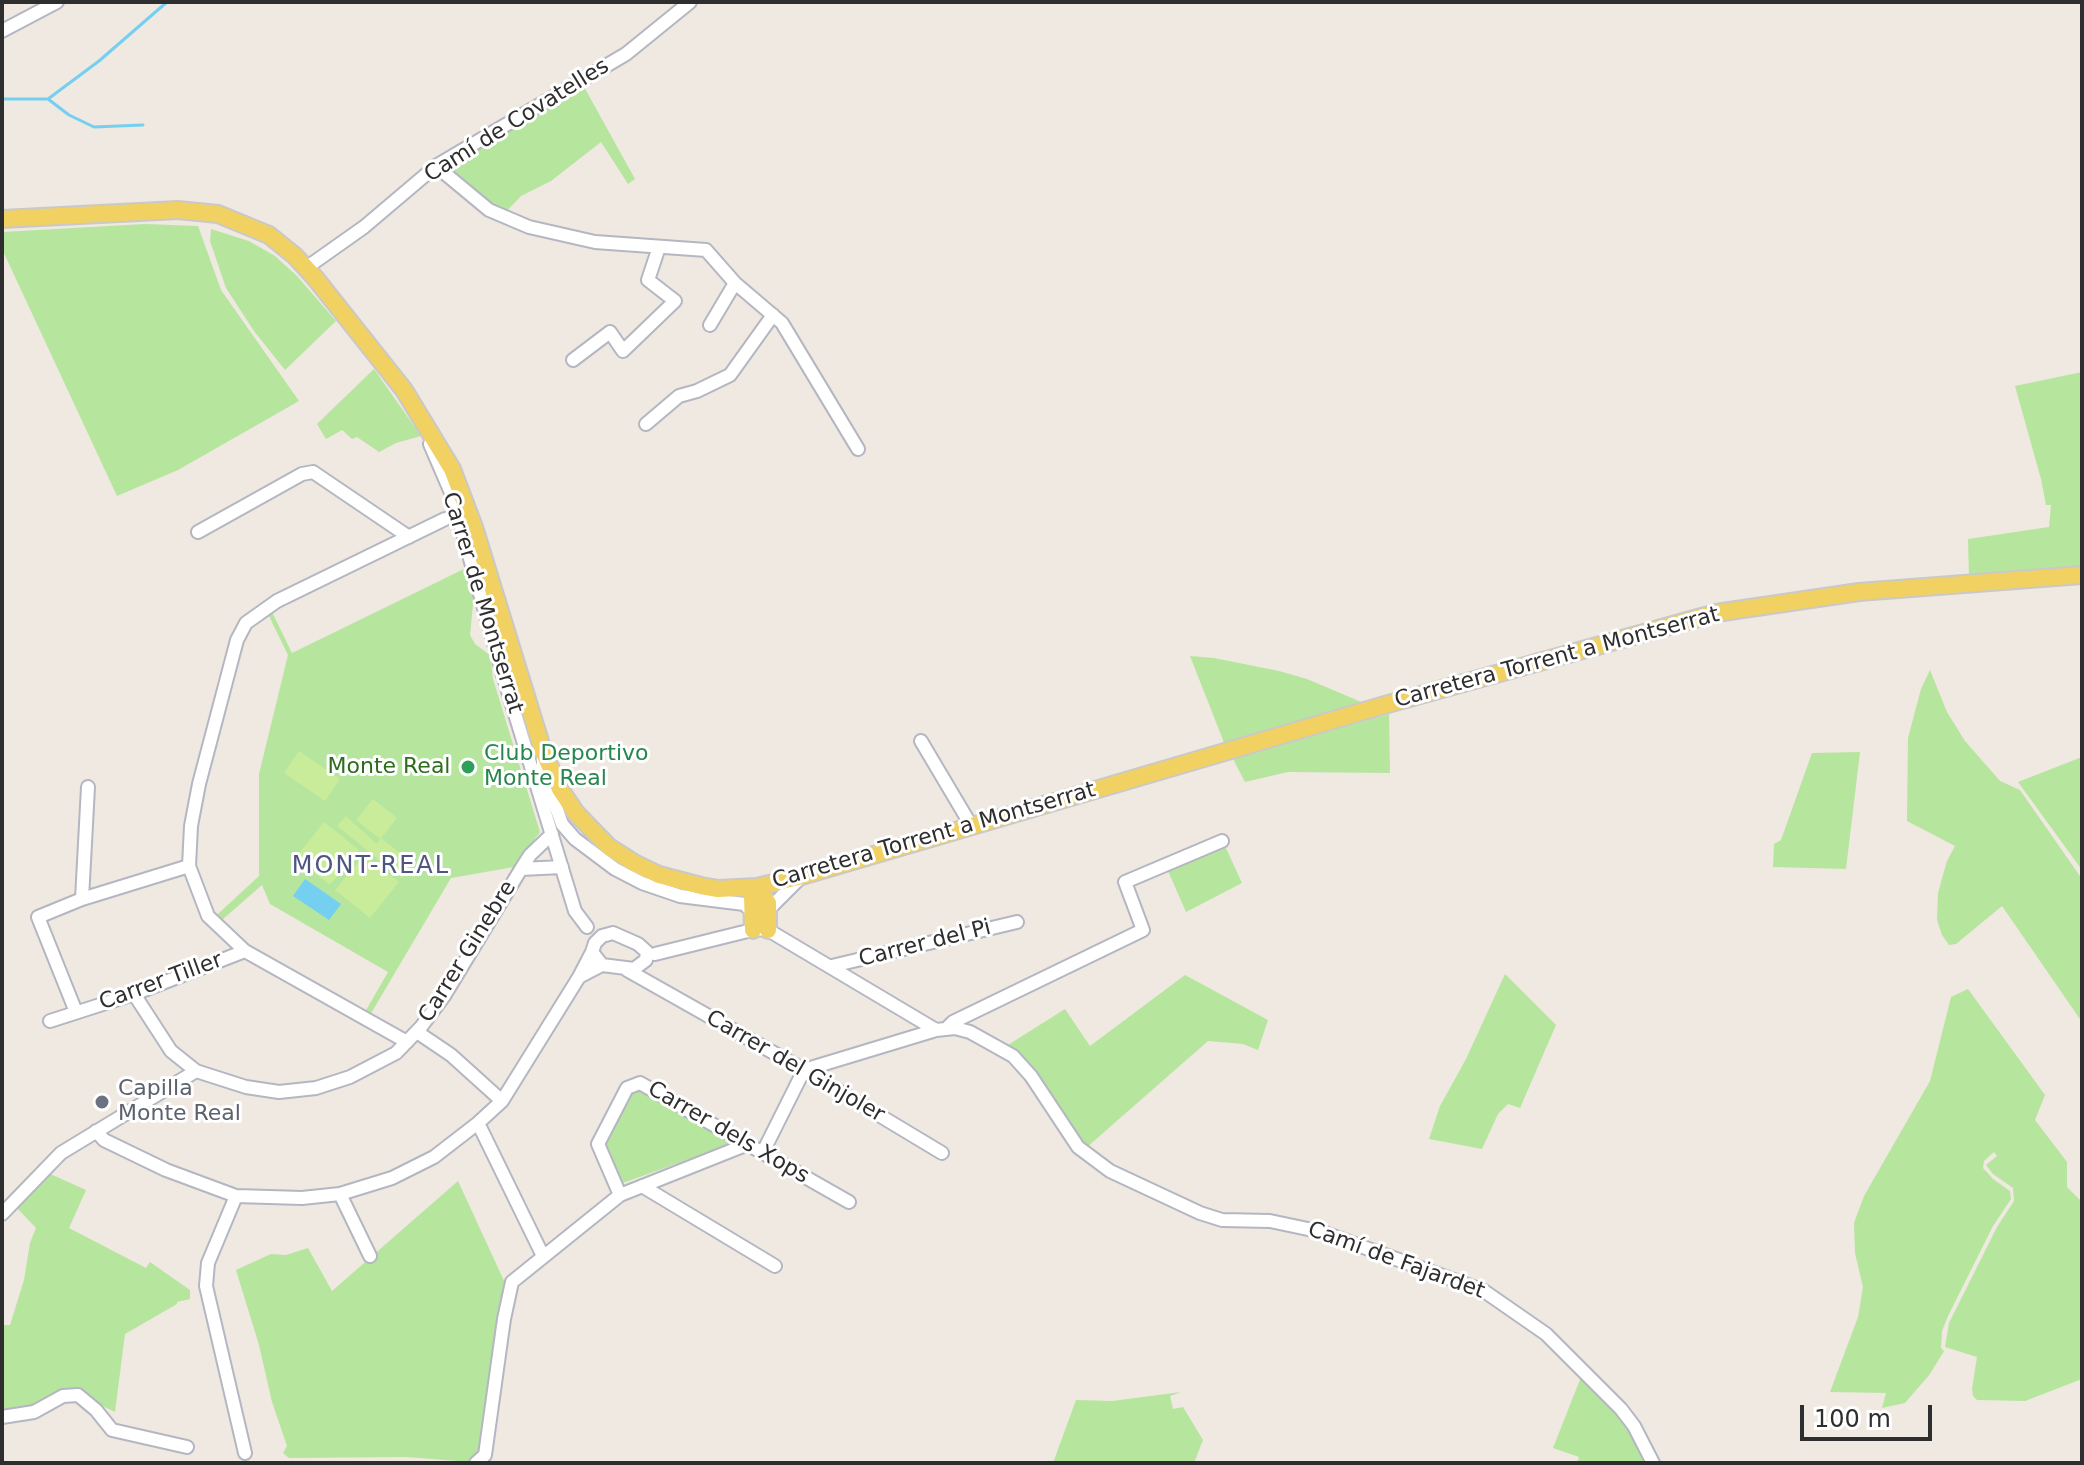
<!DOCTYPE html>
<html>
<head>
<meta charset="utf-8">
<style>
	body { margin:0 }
	#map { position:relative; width:2084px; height:1465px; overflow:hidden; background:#efe9e1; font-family:"DejaVu Sans",sans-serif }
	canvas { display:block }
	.frame { position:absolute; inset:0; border:4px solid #2e2e2e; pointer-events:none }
	.scale { position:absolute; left:1800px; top:1405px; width:132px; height:36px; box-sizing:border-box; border:4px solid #2e2e2e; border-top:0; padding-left:10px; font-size:24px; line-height:28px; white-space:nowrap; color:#2e2e2e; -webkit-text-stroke:6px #fff; paint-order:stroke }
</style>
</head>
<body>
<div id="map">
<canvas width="2084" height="1465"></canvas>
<div class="frame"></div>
<div class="scale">100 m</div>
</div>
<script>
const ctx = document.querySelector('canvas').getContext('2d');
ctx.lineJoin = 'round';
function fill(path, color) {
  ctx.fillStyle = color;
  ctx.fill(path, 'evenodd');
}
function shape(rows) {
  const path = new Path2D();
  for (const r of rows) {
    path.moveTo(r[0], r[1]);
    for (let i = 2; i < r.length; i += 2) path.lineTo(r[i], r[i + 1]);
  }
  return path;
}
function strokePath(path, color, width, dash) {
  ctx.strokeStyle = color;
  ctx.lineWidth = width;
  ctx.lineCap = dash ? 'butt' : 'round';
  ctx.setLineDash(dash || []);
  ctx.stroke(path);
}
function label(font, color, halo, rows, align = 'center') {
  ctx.font = font + ' "DejaVu Sans",sans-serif';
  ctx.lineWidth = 6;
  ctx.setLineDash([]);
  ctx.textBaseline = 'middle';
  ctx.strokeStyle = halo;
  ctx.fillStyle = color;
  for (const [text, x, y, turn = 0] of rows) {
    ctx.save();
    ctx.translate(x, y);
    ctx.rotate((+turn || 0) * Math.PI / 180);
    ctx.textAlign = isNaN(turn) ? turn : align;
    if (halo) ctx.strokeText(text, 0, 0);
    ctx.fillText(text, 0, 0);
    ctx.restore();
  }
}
fill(shape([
	[583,85,635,179,628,184,601,142,551,181,521,196,503,215,443,165],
	[145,224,198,226,221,290,299,401,178,470,117,496,2,249,2,232],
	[211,229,249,241,275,256,297,276,336,321,285,370,254,331,226,288,210,241],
	[374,369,421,436,396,443,379,452,357,437,352,439,342,430,326,439,317,424],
	[2082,372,2082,569,1969,579,1968,539,2049,527,2051,505,2046,505,2041,479,2015,386],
	[468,567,476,573,470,635,475,644,490,655,493,679,540,832,514,867,451,878,370,1015,365,1012,388,972,270,904,262,885,222,920,218,914,259,876,259,774,288,655,268,614,272,612,292,653],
	[1190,656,1214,658,1279,671,1307,679,1366,704,1225,745],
	[1930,670,1947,712,1965,741,2000,781,2020,790,2082,879,2082,1022,2002,906,1956,944,1949,945,1942,935,1937,920,1938,893,1947,861,1955,846,1907,821,1908,738,1921,689],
	[1389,714,1390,773,1288,772,1245,782,1233,759],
	[1860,752,1846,869,1773,867,1774,844,1781,840,1812,753],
	[2082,757,2082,870,2018,782],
	[1225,846,1242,883,1186,912,1168,871],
	[1505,974,1556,1025,1520,1108,1508,1104,1498,1114,1482,1149,1429,1139,1440,1106,1466,1059],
	[1185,975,1268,1020,1258,1050,1243,1044,1208,1041,1086,1148,1031,1071,1008,1045,1065,1009,1090,1046],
	[1968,989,2045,1095,2035,1120,2067,1162,2067,1187,2082,1202,2082,1379,2025,1401,1977,1400,1973,1396,1972,1389,1977,1357,1945,1347,1949,1323,1997,1227,2014,1201,2013,1188,1993,1174,1986,1165,1997,1156,1994,1152,1984,1161,1983,1168,1993,1179,2010,1191,2011,1199,1993,1226,1948,1316,1942,1331,1941,1348,1944,1351,1930,1374,1905,1403,1882,1408,1886,1393,1830,1392,1858,1317,1863,1287,1855,1253,1854,1223,1864,1196,1930,1081,1951,997],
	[640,1089,734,1143,620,1184,604,1148,604,1140,630,1094],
	[48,1173,86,1190,69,1228,146,1268,150,1262,190,1290,190,1299,177,1302,177,1304,125,1334,115,1412,83,1397,2,1414,2,1325,10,1325,24,1280,30,1243,36,1228,17,1208],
	[458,1181,505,1283,481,1450,471,1462,406,1457,289,1458,283,1453,287,1446,272,1402,259,1345,236,1270,271,1254,286,1255,308,1248,332,1291],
	[1581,1377,1637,1436,1648,1463,1577,1463,1579,1457,1553,1448],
	[1181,1392,1170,1396,1173,1409,1183,1407,1203,1440,1194,1463,1053,1463,1076,1400,1112,1401]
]), '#b6e59e');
fill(shape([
	[299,751,340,779,325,801,284,773],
	[373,799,397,818,381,838,413,863,402,878,337,826,346,816,377,844,380,839,356,820],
	[324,822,359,850,330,885,295,858],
	[364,855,399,882,370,918,335,890]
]), '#c9ec9a');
fill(shape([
	[305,879,341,904,329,920,293,896]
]), '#75cff0');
strokePath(shape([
	[2,99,48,99,99,61,167,2],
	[48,99,69,115,94,127,143,125]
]), '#75cff0', 3);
const minor = shape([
	[2,31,57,2],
	[436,166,489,210,529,227,595,242,706,250,735,283,782,323,858,449],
	[306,268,364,227,436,166,626,54,690,2],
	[710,325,735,283],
	[573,360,610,332,623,351,675,301,648,280,659,247],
	[646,424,679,396,697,391,730,375,773,315],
	[430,444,452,495,501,668,575,911,587,927],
	[198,532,302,474,313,472,409,537],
	[921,741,972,827],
	[543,756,543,770,562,824,575,839,615,869,642,883,680,896,744,904,756,915,764,914,801,877],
	[552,834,530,855,521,869,562,867],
	[82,899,88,787],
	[613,933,638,944,647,952,646,960,634,969,602,965,592,952,595,943,602,936,613,933],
	[592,952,579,977,602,965],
	[655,954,756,929,768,930,936,1030,955,1028,970,1032,1013,1056,1031,1076,1078,1147,1110,1171,1200,1213,1222,1220,1270,1221,1322,1232,1484,1291,1546,1334,1621,1409,1634,1426,1653,1463],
	[832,966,1017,922],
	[627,970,804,1070,942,1153],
	[134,994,171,1051,196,1071,246,1087,279,1092,316,1088,350,1077,396,1053,421,1027,444,996,521,869],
	[76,1012,38,917,82,899,189,866],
	[50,1021,134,994,245,951],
	[946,1029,953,1022,1143,930,1125,882,1222,841],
	[417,1032,451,1055,502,1101],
	[407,1042,245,951,208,916,189,866,191,826,199,784,237,640,246,623,277,601,445,519],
	[478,1123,543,1256],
	[96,1131,104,1140,166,1170,236,1196,302,1198,340,1194,392,1178,434,1157,478,1123,502,1101,579,977],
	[763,1152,804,1070,936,1030],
	[642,1186,775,1266],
	[340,1194,370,1256],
	[620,1195,598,1144,627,1088,640,1083,849,1202],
	[236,1196,208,1263,206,1286,245,1453],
	[2,1214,61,1153,196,1071],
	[2,1417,34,1412,63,1396,78,1395,96,1410,112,1430,187,1447],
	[476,1463,485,1455,504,1319,512,1282,620,1195,748,1144]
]);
const major = shape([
	[2,219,178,210,218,214,269,235,295,256,316,279,404,390,452,469,474,527,543,751,560,789,576,813,609,847,634,863,659,875,701,886,718,889,757,887,802,876,1388,704,1716,613,1859,592,2082,575],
	[757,887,768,903,768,930],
	[753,930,752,896,757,887]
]);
strokePath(minor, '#b4b7c1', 16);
strokePath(major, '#c9c9c9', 20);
strokePath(minor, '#fff', 12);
strokePath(major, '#f2d163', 16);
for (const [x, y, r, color] of [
	[468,767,8,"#2e9e5b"],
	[102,1102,8,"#6b7280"]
]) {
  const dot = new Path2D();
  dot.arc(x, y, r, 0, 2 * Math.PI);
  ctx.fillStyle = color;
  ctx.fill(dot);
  strokePath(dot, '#fff', 3);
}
label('22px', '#2e2e2e', '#fff', [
	["Camí de Covatelles",517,121,-32],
	["Carrer de Montserrat",482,603,73],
	["Carretera Torrent a Montserrat",1557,658,-15],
	["Carretera Torrent a Montserrat",934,836,-16],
	["Carrer del Pi",925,944,-14],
	["Carrer Ginebre",468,952,-58],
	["Carrer Tiller",161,982,-20],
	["Carrer del Ginjoler",795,1067,30],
	["Carrer dels Xops",728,1133,30],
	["Camí de Fajardet",1396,1261,20]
]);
label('22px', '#27864d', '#fff', [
	["Club Deportivo",484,754],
	["Monte Real",484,779]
], 'left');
label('22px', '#2c6e1b', '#fff', [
	["Monte Real",389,767]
]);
label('22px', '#5b616d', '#fff', [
	["Capilla",118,1089],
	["Monte Real",118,1114]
], 'left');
ctx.letterSpacing = '2px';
label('24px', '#4d5680', '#fff', [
	["MONT-REAL",371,867]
]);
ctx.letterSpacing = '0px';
</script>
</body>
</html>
